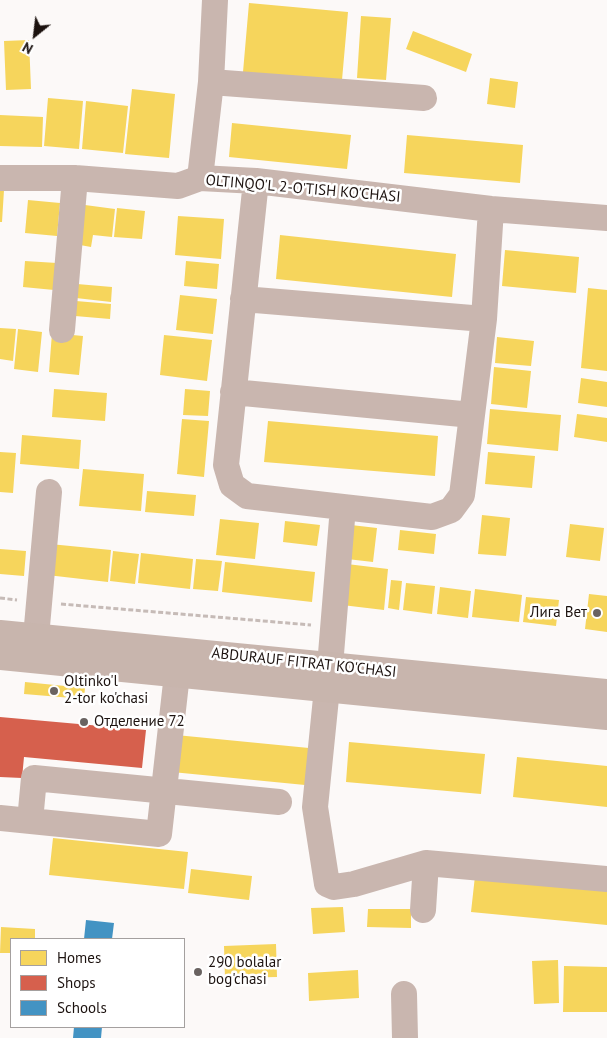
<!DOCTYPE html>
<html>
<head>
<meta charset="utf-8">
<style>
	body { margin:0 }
	#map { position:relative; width:607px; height:1038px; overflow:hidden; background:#fcf9f8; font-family:"PT Sans",sans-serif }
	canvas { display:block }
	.legend { position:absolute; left:10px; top:938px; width:175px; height:90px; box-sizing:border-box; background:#fff; border:1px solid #a4a09f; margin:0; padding:6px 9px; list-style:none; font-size:15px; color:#1c120f }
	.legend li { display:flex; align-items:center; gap:10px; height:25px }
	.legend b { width:25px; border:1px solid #a4a09f }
	.north { position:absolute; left:10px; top:10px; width:50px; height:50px; -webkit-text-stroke:4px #fff; paint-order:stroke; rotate:209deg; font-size:14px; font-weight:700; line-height:20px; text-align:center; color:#1c120f }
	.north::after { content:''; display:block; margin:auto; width:18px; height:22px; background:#1c120f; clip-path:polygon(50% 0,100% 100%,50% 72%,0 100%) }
</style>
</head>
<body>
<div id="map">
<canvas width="607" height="1038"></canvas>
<ul class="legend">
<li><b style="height:14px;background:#f6d55c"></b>Homes</li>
<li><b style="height:14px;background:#d6604d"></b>Shops</li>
<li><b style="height:14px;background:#4393c3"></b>Schools</li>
</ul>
<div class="north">N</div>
</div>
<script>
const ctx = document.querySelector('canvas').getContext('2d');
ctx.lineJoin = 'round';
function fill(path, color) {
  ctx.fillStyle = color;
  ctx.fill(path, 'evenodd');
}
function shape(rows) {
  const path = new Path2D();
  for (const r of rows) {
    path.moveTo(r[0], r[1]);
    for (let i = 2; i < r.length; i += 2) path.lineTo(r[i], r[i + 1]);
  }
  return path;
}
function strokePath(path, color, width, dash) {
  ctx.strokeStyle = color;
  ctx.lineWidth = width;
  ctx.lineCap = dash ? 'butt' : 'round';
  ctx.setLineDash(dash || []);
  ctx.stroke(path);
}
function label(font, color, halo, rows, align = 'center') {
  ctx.font = font + ' "PT Sans",sans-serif';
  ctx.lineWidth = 5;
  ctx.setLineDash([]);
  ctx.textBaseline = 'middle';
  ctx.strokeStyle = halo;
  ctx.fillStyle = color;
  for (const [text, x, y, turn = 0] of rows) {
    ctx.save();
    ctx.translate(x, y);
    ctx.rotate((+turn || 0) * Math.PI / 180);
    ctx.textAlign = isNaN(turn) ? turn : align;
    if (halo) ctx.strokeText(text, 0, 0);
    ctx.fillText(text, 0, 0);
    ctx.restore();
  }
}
fill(shape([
	[249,3,348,12,342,80,243,72],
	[361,16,391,18,386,80,357,78],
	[413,31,472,54,466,72,406,49],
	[29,40,31,89,6,90,4,41],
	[490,78,518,82,515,108,487,104],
	[132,89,175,94,169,158,125,154],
	[48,98,83,101,79,149,44,146],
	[86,101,128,106,123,153,82,149],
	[0,115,43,117,42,147,0,146],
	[232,123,351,135,347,169,229,157],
	[407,135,523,145,520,183,404,173],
	[0,189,4,190,2,222,0,222],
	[28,200,60,203,57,236,25,233],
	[85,205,115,209,112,237,93,235,91,247,80,245],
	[117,208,145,211,142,239,114,237],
	[178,216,224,219,221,259,175,255],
	[280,235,456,254,452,297,276,279],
	[505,250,579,257,576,293,502,286],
	[25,261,57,263,54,290,23,287],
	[186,261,219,264,217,289,184,286],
	[77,284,112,287,111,302,76,298],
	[588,288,607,290,607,371,581,368],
	[180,295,217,299,213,334,176,330],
	[76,301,111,304,110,319,75,316],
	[0,328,16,329,13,361,0,359],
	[18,329,42,332,38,372,14,369],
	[52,333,83,336,79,375,49,372],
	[164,335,212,340,207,381,160,375],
	[497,337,534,341,531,366,495,363],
	[494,367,531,371,527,408,491,404],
	[581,378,607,382,607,407,578,403],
	[54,389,107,393,105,421,52,417],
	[185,389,210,391,208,416,183,415],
	[490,409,561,415,558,451,487,444],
	[577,414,607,418,607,442,574,437],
	[182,419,209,421,204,477,177,474],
	[268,421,438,436,435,476,264,462],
	[22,435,81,440,79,469,20,464],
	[0,452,16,453,13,493,0,492],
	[488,452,535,456,532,488,485,484],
	[83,469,144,474,141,511,79,506],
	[147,491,196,495,194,516,145,512],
	[482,515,510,518,506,556,478,554],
	[220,519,259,523,255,559,216,555],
	[285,521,320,525,317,546,283,542],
	[570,524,604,528,600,561,566,557],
	[351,525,377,528,373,562,347,559],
	[400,530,436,534,434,554,398,550],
	[50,544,111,550,108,582,47,575],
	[0,549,26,551,24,576,0,574],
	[113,551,139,554,135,584,110,581],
	[141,553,193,559,190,589,138,583],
	[196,559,222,561,218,591,193,589],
	[225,562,315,572,312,602,222,592],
	[347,564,388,569,384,610,342,605],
	[391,580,402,581,399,610,388,608],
	[406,583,435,586,432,614,403,610],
	[440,587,471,591,468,618,437,614],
	[475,589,522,595,519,622,472,617],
	[589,594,607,596,607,632,585,629],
	[526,597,559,600,556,626,523,622],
	[25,682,85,688,84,699,24,694],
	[176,735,309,748,305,785,172,772],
	[349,742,485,754,481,794,346,782],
	[517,757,607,766,607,807,513,797],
	[53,838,188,852,184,889,49,875],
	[191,869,252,876,249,900,188,893],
	[475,876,607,889,607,925,471,912],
	[343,907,345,932,313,934,311,908],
	[368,909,411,909,411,928,367,927],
	[1,927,35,929,35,939,11,939,11,953,0,953],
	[276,944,277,977,225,978,224,946],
	[558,960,559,1003,534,1004,532,961],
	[564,966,607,967,607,1012,563,1012],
	[358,970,359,998,309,1001,308,973]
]), '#f6d55c');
fill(shape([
	[0,717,146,730,142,768,24,757,22,778,0,777]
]), '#d6604d');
fill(shape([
	[86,920,114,923,112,939,84,939],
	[74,1027,102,1027,101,1038,73,1038]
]), '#4393c3');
strokePath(shape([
	[0,598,17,600],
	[61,604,311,625]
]), '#c6bbb7', 3, [5, 2.5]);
strokePath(shape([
	[211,82,424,98],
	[0,178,75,178,178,186,200,178,256,181,491,209,607,218],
	[200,178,211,82,215,0],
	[256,181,226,465,232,485,247,496,343,507,432,517,451,510,462,495,484,319,491,209],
	[243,299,484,319],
	[62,330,75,178],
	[233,392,472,415],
	[36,637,49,492],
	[330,666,343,507],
	[327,688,315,807,327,884,334,887,354,884,426,863],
	[0,818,159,834,177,674],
	[30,821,34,778,279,802],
	[423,910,426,863,607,879],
	[404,994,405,1038]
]), '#c9b6af', 26);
strokePath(shape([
	[0,634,607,693],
	[0,656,607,716]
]), '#c8b5ad', 28);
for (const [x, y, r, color] of [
	[597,613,5,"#6a6361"],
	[54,691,5,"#6a6361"],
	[84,722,5,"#6a6361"],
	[198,972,5,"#6a6361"]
]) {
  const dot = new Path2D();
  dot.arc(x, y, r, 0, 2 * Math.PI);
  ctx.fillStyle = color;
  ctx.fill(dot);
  strokePath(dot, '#fff', 2);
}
label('15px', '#1c120f', '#fff', [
	["OLTINQO'L 2-O'TISH KO'CHASI",303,189,5],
	["ABDURAUF FITRAT KO'CHASI",304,663,6]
]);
label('15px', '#1c120f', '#fff', [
	["Лига Вет",587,613,"right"],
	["Oltinko'l",64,682],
	["2-tor ko'chasi",64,699],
	["Отделение 72",94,722],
	["290 bolalar",208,963],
	["bog'chasi",208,980]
], 'left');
</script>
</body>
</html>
